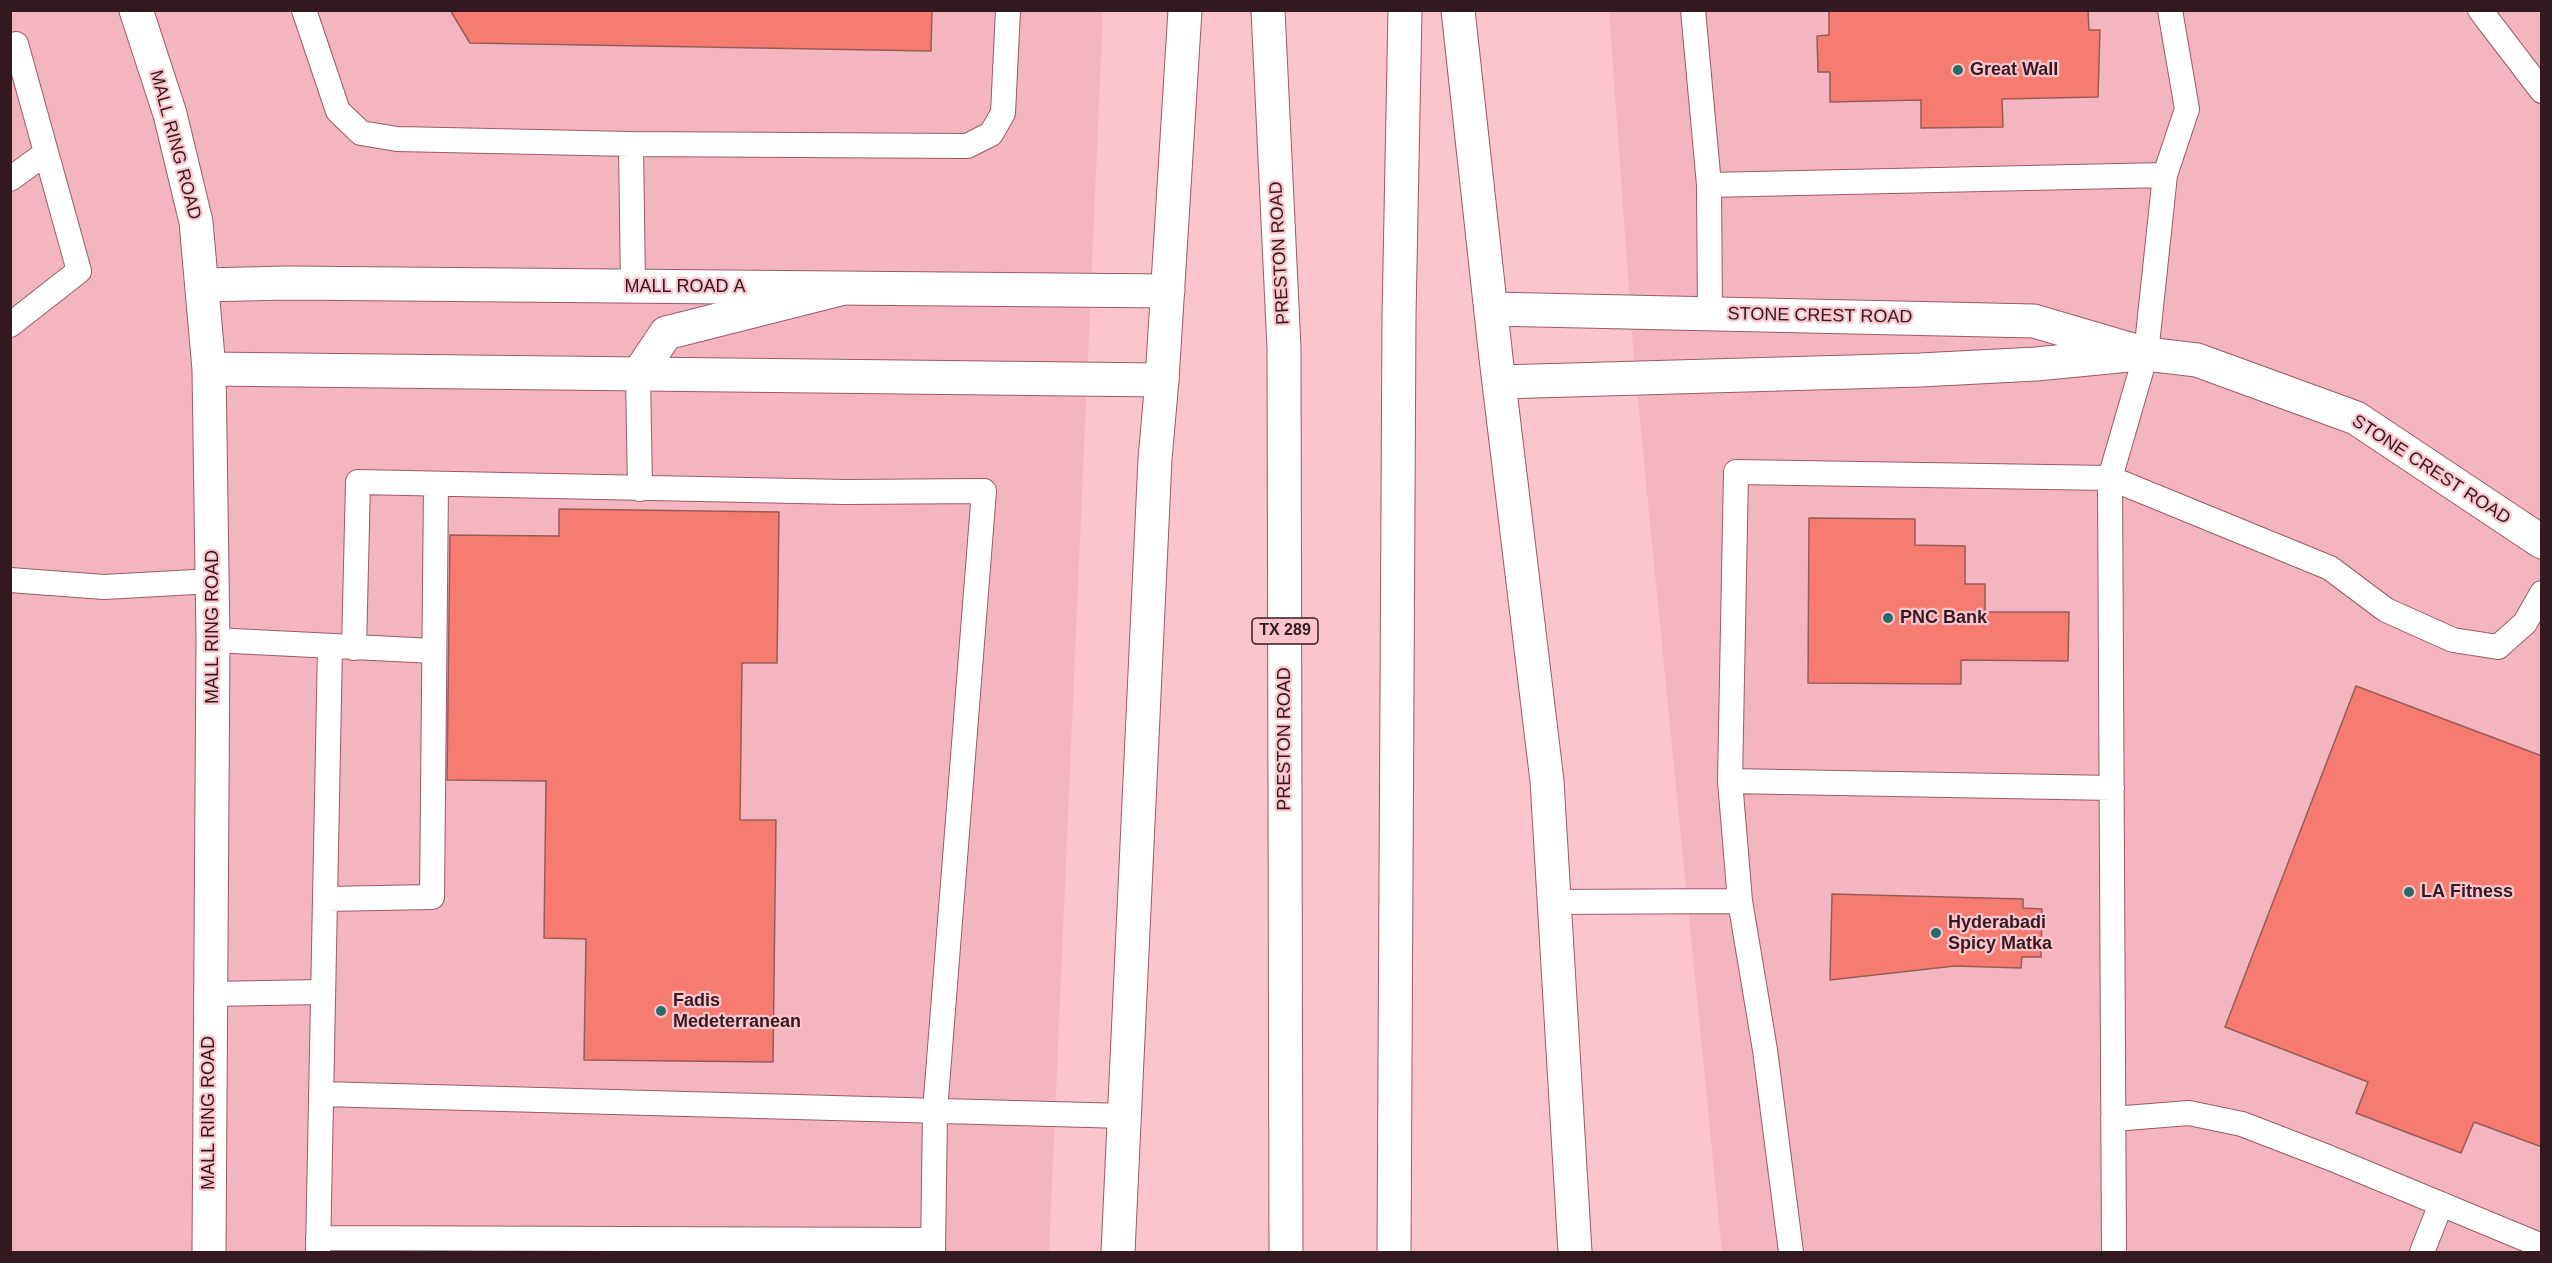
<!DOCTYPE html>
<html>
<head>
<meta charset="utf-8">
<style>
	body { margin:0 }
	#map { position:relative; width:2552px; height:1263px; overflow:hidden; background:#fcc4cd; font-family:Helvetica,sans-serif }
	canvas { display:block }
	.frame { position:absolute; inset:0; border:12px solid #341a20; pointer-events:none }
</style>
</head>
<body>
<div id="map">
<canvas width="2552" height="1263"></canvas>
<div class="frame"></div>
</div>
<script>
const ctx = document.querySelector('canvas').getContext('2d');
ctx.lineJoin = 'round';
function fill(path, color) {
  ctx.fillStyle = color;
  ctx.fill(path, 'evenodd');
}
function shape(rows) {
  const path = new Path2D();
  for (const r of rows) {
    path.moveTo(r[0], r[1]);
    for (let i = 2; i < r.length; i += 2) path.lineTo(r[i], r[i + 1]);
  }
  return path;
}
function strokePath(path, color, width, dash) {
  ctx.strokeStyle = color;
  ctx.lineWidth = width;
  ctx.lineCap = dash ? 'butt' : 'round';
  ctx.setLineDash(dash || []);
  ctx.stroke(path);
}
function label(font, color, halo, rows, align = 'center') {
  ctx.font = font + ' Helvetica,sans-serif';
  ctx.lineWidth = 4.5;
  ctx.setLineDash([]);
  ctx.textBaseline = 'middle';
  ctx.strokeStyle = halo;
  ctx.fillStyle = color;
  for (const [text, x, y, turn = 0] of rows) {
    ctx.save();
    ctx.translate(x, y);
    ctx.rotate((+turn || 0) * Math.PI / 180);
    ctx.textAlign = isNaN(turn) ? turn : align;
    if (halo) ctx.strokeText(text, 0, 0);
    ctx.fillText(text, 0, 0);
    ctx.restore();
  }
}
fill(shape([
	[10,11,1103,11,1049,1252,11,1252],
	[1609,11,2541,11,2541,1252,1722,1252,1634,361]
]), '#f3b6c1');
const building = shape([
	[450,10,932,10,931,51,470,43,450,10],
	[1829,10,2088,10,2089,30,2100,30,2098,97,2002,99,2003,127,1921,128,1921,100,1830,102,1830,72,1818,72,1817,36,1829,35,1829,10],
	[559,509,779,512,777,663,742,663,740,820,776,820,773,1062,584,1060,586,939,544,938,546,781,447,780,450,535,559,536,559,509],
	[1809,518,1915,519,1915,545,1965,546,1965,584,1985,584,1985,612,2069,612,2068,661,1961,660,1961,684,1808,683,1809,518],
	[2356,686,2542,756,2542,1147,2474,1122,2461,1153,2356,1113,2368,1082,2225,1027,2356,686],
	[1832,894,2023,899,2023,908,2042,909,2041,957,2022,957,2021,968,1955,966,1830,980,1832,894]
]);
fill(building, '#f67c71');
strokePath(building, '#995c55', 1.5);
const service = shape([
	[304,10,338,111,361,133,397,139,631,144,633,287],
	[1693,10,1709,185,1710,314],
	[2480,10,2542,91],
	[10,48,16,44,79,271,10,325],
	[631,144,967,146,991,134,1003,113,1008,10],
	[10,179,46,153],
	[1709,185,2165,175],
	[638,375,640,489],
	[10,580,104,587,213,581],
	[213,640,434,651],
	[354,648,358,482,845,492,984,491,935,1111,933,1252],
	[1730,781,2112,788],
	[325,899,432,897,436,484],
	[1554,902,1740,901],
	[210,994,323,992],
	[321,1094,1125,1116],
	[2113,1119,2189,1113,2242,1124,2330,1158,2542,1246],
	[318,1238,933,1240],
	[318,1252,330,647],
	[1791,1252,1765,1050,1740,901,1730,781,1736,472,2110,478,2330,568,2386,610,2453,640,2498,647,2525,623,2542,593],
	[2114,1252,2110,478,2146,354,2165,175,2187,109,2170,10],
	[2422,1252,2441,1204]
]);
const minor = shape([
	[136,10,170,114,196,222,209,369,213,640,209,1252],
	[203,285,288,283,1168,291],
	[209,369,1162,380]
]);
const tertiary = shape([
	[1491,309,2034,321,2146,354,2197,360,2356,418,2542,542],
	[638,375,666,333,840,289],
	[1500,382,1920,370,2036,364,2129,355]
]);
const primary = shape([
	[1268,10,1284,348,1286,1252],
	[1458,10,1496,358,1547,781,1575,1252],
	[1118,1252,1155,459,1162,380,1185,10],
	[1394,1252,1399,316,1405,10]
]);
strokePath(service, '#985b67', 26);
strokePath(minor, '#985b67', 35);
strokePath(tertiary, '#985b67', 35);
strokePath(primary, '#985b67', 35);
strokePath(service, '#fff', 24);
strokePath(minor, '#fff', 33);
strokePath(tertiary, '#fff', 33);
strokePath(primary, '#fff', 33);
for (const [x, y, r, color] of [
	[1958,70,6,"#256e68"],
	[1888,618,6,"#256e68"],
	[2409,892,6,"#256e68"],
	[1936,933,6,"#256e68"],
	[661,1011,6,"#256e68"]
]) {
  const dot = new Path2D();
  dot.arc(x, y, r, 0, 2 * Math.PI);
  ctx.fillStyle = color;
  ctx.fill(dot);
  strokePath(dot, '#fcc4cd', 2);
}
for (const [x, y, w] of [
	[1285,631,66]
]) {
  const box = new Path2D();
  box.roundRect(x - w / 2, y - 13, w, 26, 4.5);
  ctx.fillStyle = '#fcc4cd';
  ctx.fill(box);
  strokePath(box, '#341a20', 1.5);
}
label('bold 16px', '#341a20', null, [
	["TX 289",1285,631]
]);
label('bold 18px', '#341a20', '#fcc4cd', [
	["Great Wall",1970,70],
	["PNC Bank",1900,618],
	["LA Fitness",2421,892],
	["Hyderabadi",1948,923],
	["Spicy Matka",1948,944],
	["Fadis",673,1001],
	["Medeterranean",673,1022]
], 'left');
label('18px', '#341a20', '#fcc4cd', [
	["MALL RING ROAD",175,145,75],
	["PRESTON ROAD",1280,253,-93],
	["MALL ROAD A",685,287],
	["STONE CREST ROAD",1820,316,1],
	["STONE CREST ROAD",2431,470,33],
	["MALL RING ROAD",213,627,-90],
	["PRESTON ROAD",1285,739,-90],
	["MALL RING ROAD",209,1113,-90]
]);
</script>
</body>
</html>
